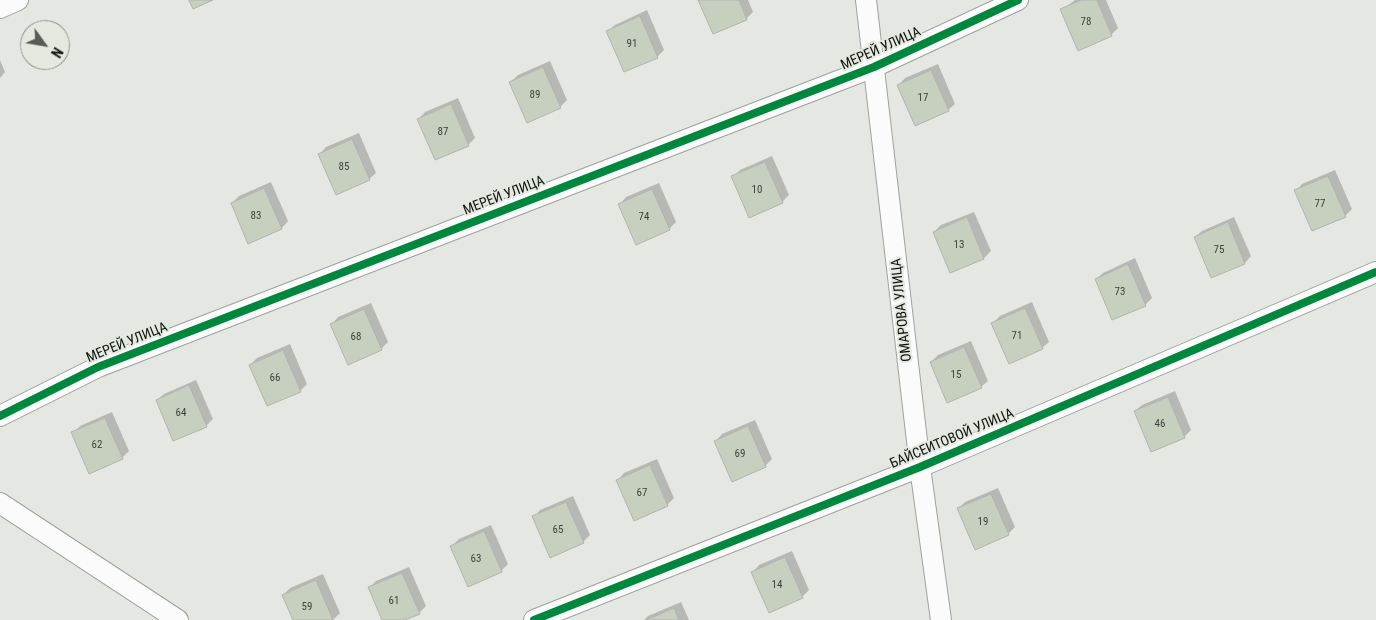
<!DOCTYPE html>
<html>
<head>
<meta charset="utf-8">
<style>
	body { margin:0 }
	#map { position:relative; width:1376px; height:620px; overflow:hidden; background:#e4e7e2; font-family:"Roboto Condensed",sans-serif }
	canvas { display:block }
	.north { position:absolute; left:20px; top:20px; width:50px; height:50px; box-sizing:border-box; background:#e4e9e0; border:1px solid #8e928c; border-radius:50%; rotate:122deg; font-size:14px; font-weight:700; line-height:20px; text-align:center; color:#0e100d }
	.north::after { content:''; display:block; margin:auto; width:18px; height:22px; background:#595b58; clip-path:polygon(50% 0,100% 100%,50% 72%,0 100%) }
</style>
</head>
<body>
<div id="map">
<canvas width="1376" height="620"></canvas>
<div class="north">N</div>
</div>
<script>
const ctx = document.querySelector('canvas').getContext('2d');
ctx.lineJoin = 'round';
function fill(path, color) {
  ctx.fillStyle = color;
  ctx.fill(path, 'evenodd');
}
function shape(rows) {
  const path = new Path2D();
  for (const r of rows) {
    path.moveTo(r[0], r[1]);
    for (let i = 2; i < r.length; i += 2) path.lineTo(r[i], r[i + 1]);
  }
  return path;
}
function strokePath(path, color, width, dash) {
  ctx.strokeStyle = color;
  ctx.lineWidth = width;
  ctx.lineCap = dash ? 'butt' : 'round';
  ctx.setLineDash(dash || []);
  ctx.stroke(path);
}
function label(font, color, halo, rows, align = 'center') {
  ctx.font = font + ' "Roboto Condensed",sans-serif';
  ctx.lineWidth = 4;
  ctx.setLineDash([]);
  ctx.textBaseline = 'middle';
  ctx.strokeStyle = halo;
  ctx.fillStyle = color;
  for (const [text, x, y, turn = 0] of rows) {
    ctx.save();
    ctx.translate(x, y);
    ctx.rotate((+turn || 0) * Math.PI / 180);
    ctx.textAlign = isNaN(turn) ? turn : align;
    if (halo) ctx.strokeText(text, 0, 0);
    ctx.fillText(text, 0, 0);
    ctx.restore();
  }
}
fill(shape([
	[700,0,748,0,753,12,746,19],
	[1075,0,1106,0,1118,28,1111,35,1062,10],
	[647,10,664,50,657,57,608,31,615,25],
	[0,60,5,72,0,78],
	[550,61,567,100,560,107,511,82,518,75],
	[938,64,955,104,948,110,899,85,905,78],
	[458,98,475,138,468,145,419,119,425,112],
	[359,133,376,173,369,179,320,154,326,147],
	[772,156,789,195,782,202,733,177,740,170],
	[1335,170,1352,209,1345,216,1296,191,1302,184],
	[271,182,288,221,282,228,232,203,239,196],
	[659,183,676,222,669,229,620,204,626,197],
	[974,212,991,251,984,258,951,272,934,232,941,225],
	[1234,217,1251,256,1245,263,1212,277,1195,237,1202,231],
	[1135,258,1152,298,1145,305,1096,279,1103,273],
	[1032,302,1049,342,1042,348,993,323,1000,316],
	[371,303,388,342,381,349,332,324,338,317],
	[971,341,988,381,981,387,931,362,938,355],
	[290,344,307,384,300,391,250,365,257,358],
	[196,380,213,419,206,426,174,440,157,400,164,394],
	[1175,391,1191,430,1185,436,1152,451,1135,411,1142,405],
	[112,412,129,451,122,458,73,433,80,426],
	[755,420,772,459,765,466,716,441,722,434],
	[657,459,674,498,667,505,618,480,624,473],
	[998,488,1015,527,1008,534,958,509,965,502],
	[573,496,590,535,583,542,534,517,540,510],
	[491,525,508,564,501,571,452,546,459,539],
	[792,551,809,590,802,597,753,572,759,565],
	[409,567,426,606,419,613,402,620,384,620,370,587,376,581],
	[323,574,340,613,333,620,294,620,283,595,290,588],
	[681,602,689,620,644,620,648,616]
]), '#0003');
const building = shape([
	[189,0,213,0,193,9,189,0],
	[698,0,739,0,747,20,713,34,698,0],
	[1081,0,1097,0,1112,36,1078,51,1060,9,1081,0],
	[640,16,658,58,624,72,606,31,640,16],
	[543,67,561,108,527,123,509,82,543,67],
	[931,70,949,111,915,126,897,85,931,70],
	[451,104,469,146,435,160,417,119,451,104],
	[352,139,370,180,336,195,318,154,352,139],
	[765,162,783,203,749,218,731,176,765,162],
	[1328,176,1346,217,1312,231,1294,190,1328,176],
	[264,188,282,229,248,244,231,203,264,188],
	[652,189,670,230,636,245,618,204,652,189],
	[967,217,984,259,950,273,933,232,967,217],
	[1228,222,1245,264,1211,278,1194,237,1228,222],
	[1128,264,1146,306,1112,320,1095,279,1128,264],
	[1025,308,1043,349,1009,364,991,323,1025,308],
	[364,309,382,350,348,365,330,324,364,309],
	[964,347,982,388,947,403,930,362,964,347],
	[283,350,301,392,267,406,249,365,283,350],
	[189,385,207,427,173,441,156,400,189,385],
	[1168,397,1185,438,1151,452,1134,411,1168,397],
	[105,418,123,459,89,474,71,432,105,418],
	[748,426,766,467,732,482,714,441,748,426],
	[650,465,668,506,634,521,616,480,650,465],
	[991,494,1009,535,975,550,957,508,991,494],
	[566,502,584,543,550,558,532,516,566,502],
	[484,531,502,572,468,587,450,546,484,531],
	[785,557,803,598,769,613,751,572,785,557],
	[402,573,420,614,405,620,382,620,368,587,402,573],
	[316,580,333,620,293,620,282,595,316,580],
	[674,608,679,620,646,620,674,608]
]);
fill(building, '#c7d0bf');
strokePath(building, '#b1b3b0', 1);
const minor = shape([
	[866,0,920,467,941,620],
	[0,8,18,0],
	[0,416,98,367,874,67,1018,0],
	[0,503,178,620],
	[534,620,920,467,1376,272]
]);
strokePath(minor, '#9fa19e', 22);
strokePath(minor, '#fbfbfb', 20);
strokePath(shape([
	[0,416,98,367,874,67,1018,0],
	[534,620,920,467,1376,272]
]), '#00873e', 8);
label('11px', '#3c403a', null, [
	["78",1086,22],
	["91",632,44],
	["89",535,95],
	["17",923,98],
	["87",443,132],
	["85",344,167],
	["10",757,190],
	["77",1320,204],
	["83",256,216],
	["74",644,217],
	["13",959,245],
	["75",1219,250],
	["73",1120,292],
	["71",1017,336],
	["68",356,337],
	["15",956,375],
	["66",275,378],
	["64",181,413],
	["46",1160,424],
	["62",97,445],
	["69",740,454],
	["67",642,493],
	["19",983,522],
	["65",558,530],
	["63",476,559],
	["14",777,585],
	["61",394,601],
	["59",307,607]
]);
label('14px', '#0e100d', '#e4e9e0', [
	["МЕРЕЙ УЛИЦА",881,49,-24],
	["МЕРЕЙ УЛИЦА",504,196,-21],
	["ОМАРОВА УЛИЦА",902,310,-96],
	["МЕРЕЙ УЛИЦА",127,343,-22],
	["БАЙСЕИТОВОЙ УЛИЦА",952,439,-23]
]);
</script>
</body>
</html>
